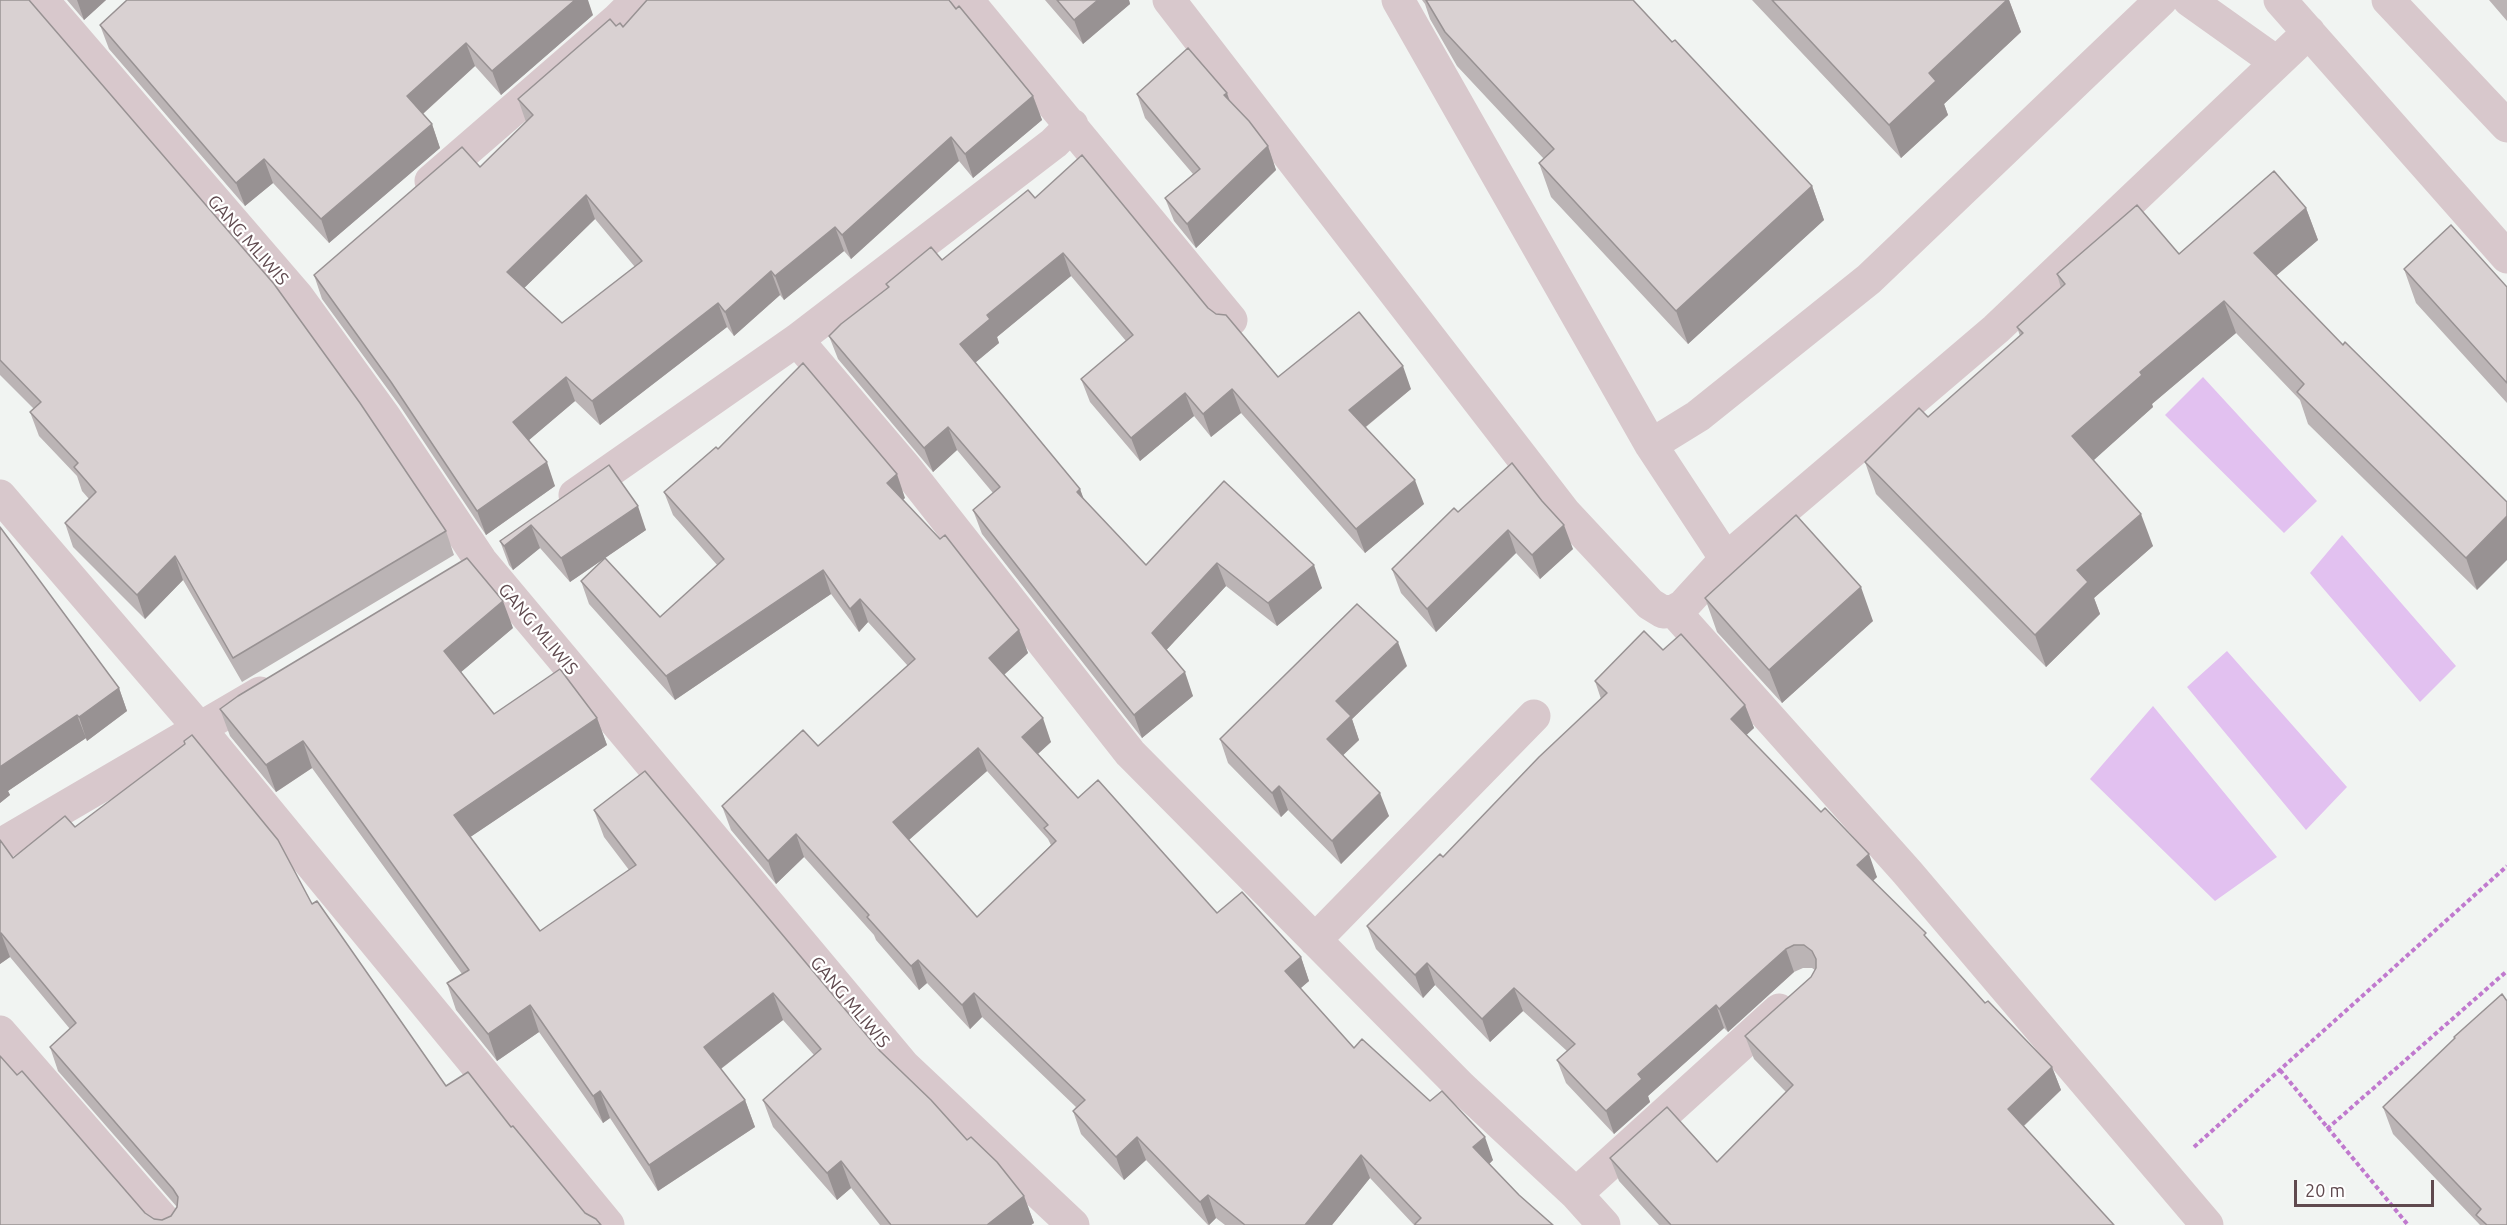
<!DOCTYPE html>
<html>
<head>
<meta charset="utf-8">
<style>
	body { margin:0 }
	#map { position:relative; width:2507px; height:1225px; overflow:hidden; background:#f1f4f2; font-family:Ubuntu,sans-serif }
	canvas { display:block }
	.scale { position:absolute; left:2294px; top:1180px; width:140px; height:27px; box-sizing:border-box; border:3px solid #5f494e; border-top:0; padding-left:8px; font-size:18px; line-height:21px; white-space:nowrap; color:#5f494e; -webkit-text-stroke:4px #fff; paint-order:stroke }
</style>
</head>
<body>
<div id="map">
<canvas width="2507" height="1225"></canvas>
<div class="scale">20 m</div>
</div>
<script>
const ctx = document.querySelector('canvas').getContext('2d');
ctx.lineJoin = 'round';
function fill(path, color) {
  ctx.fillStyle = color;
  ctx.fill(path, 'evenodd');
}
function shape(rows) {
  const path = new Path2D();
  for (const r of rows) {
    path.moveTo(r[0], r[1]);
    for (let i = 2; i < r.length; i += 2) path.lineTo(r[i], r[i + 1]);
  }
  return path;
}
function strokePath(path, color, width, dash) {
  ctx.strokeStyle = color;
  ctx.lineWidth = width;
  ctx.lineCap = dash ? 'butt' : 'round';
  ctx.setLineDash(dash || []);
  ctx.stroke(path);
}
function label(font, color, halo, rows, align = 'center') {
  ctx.font = font + ' Ubuntu,sans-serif';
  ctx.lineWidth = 4.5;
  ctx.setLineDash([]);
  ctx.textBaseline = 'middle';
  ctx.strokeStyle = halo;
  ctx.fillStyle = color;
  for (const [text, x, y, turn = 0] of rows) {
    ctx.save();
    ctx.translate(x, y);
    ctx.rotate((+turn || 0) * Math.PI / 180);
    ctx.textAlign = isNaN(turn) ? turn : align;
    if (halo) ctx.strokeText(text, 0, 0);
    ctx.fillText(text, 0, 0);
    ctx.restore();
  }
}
fill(shape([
	[2203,377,2317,501,2284,533,2165,415],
	[2342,535,2456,666,2420,702,2310,573],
	[2227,651,2347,787,2306,830,2187,687],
	[2153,706,2277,857,2215,901,2090,779]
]), '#e2c1f0');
strokePath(shape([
	[2280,1070,2408,1225],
	[2327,1129,2507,971],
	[2194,1147,2507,866]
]), '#c079ce', 4, [4.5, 3]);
strokePath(shape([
	[42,0,297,296,384,416,481,561,904,1066,1073,1225],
	[967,0,1231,320],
	[1169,0,1565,513,1650,604,1663,612,1674,611,1683,606,1726,559,1996,329,2309,32],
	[1398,0,1651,445,1726,559],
	[2189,0,2276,62],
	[2280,0,2507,257],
	[2388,0,2507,126],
	[431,181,618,19,637,0],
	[797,340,905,467,1130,753,1461,1087,1576,1194,1604,1225],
	[1651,445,1698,416,1869,279,2161,0],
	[575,495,797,340,1054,143,1072,125],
	[0,496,200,729,608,1225],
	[1674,611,1907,872,2207,1225],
	[0,845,260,693],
	[1315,940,1534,716],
	[0,1032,168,1225],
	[1576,1194,1779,1010]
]), '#d8c8cc', 33);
fill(shape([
	[0,0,446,531,454,555,242,682,183,580,145,619,73,547,65,523,89,499,82,491,77,476,39,436,30,412,34,409,0,375],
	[67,0,106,0,84,20],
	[1045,0,1129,0,1130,4,1083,44],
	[1422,0,1633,0,1672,42,1812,186,1824,220,1688,344,1551,197,1539,163,1544,159,1457,66,1430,19,1425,4],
	[1752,0,2009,0,2021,32,1944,104,1948,115,1901,158],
	[2489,0,2507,0,2507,21],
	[956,9,1033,96,1042,120,973,178,959,161,851,259,844,251,784,300,780,295,734,336,727,327,600,425,575,401,529,440,555,486,486,535,400,406,322,299,314,275,480,167,526,122,518,99,616,26],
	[595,219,635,267,562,323,524,288],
	[593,15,501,95,475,66,423,114,432,124,440,148,329,243,273,183,245,206,109,49,100,25],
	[1137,94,1230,102,1268,146,1276,170,1196,248,1174,221,1165,198,1193,174,1145,118],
	[1035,198,1208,308,1278,377,1411,389,1366,427,1424,504,1365,553,1241,413,1211,437,1194,416,1140,461,1090,402,1081,379,1126,341,1071,276,997,337,999,343,975,362,1080,489,1083,498,1146,565,1224,481,1322,588,1277,626,1226,586,1166,650,1193,696,1142,738,982,534,973,510,993,493,957,450,933,472,838,359,829,336,888,288,886,284,942,260],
	[2306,208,2318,240,2276,276,2343,345,2507,502,2477,590,2308,424,2300,400,2236,333,2152,404,2153,407,2093,460,2153,546,2094,598,2100,614,2046,667,1876,494,1865,462,1928,417,2020,336,2017,327,2061,288,2057,274,2179,254],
	[2404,269,2507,287,2507,403,2416,303],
	[718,449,905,498,903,499,1019,630,1028,653,1004,675,1051,742,1038,754,1078,798,1217,913,1301,957,1309,981,1300,988,1354,1048,1493,1160,1489,1164,1519,1195,1553,1225,1414,1225,1370,1178,1332,1225,1225,1225,1216,1218,1209,1225,1208,1225,1146,1160,1124,1180,1081,1134,1073,1111,1076,1107,982,1017,970,1029,927,983,919,990,876,940,874,935,804,857,776,884,731,830,722,806,818,746,908,666,868,622,859,632,831,594,675,700,589,604,581,581,660,617,718,566,673,515,664,492],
	[987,771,1048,839,1051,845,977,917,909,840],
	[609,465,646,530,570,582,540,548,513,570,509,565,500,541],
	[1458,512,1573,549,1540,579,1516,553,1436,632,1401,593,1392,569],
	[0,527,119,688,127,711,87,741,86,738,8,791,10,795,0,803],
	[1705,598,1873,621,1782,703,1717,632],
	[513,628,461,672,494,714,597,718,607,745,470,837,540,931,629,870,604,837,594,810,880,1051,967,1140,1024,1196,1034,1223,1031,1225,880,1225,851,1188,837,1200,773,1127,763,1100,814,1055,783,1020,721,1069,745,1100,755,1127,658,1191,610,1118,603,1123,539,1032,497,1061,456,1010,447,983,462,974,312,768,276,792,230,736,220,709],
	[1663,650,1745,705,1754,728,1746,735,1877,877,1873,881,1930,942,1985,1003,2052,1067,2061,1090,2024,1126,2114,1225,1659,1225,1619,1181,1610,1158,1717,1162,1786,1092,1754,1059,1745,1036,1811,977,1815,970,1812,968,1803,968,1794,972,1728,1032,1724,1028,1648,1096,1650,1102,1614,1134,1566,1083,1557,1060,1567,1051,1523,1011,1490,1042,1435,985,1423,998,1376,949,1367,926,1443,857,1601,699,1595,681],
	[1407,666,1352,719,1359,740,1343,755,1389,816,1341,864,1288,810,1281,817,1228,763,1220,739],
	[184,741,312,904,446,1086,511,1127,585,1213,0,1225,145,1213,154,1219,162,1220,171,1216,177,1207,58,1071,50,1047,70,1029,10,957,0,964,0,840,13,858,75,827,185,744],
	[2507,1001,2507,1225,2480,1225,2393,1134,2383,1107,2454,1039,2454,1037]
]), '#bbb4b5');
fill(shape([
	[77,0,106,0,84,20],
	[575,0,588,0,593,15,501,95,492,71],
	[1098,0,1129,0,1130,4,1083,44,1074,20],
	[2007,0,2009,0,2021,32,1944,104,1948,115,1901,158,1889,125,1929,73],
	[466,43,475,66,416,120,407,96],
	[1227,93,1235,116,1224,95],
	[1033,96,1042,120,973,178,965,154],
	[432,124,440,148,329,243,321,219],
	[951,137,959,161,851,259,842,235],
	[1268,146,1276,170,1196,248,1187,224],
	[264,159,273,183,245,206,236,183],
	[1812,186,1824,220,1688,344,1676,311],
	[586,195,595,219,516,296,507,272],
	[2306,208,2318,240,2265,285,2254,253],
	[835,227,844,251,784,300,775,276],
	[1063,253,1071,276,997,337,999,343,969,368,960,344,987,315],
	[771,271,780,295,734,336,725,312],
	[2224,301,2236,333,2152,404,2153,407,2084,469,2072,436,2140,372],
	[718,303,727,327,600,425,592,401],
	[1403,366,1411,389,1358,433,1349,410],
	[566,377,575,401,522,446,513,422],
	[1232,389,1241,413,1211,437,1203,414],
	[1185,393,1194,416,1140,461,1131,438],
	[948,427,957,450,933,472,924,448],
	[547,462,555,486,486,535,477,511],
	[897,474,905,498,896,506,887,483],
	[1415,480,1424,504,1365,553,1356,529],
	[1080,489,1089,513,1077,492],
	[638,506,646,530,570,582,561,558],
	[2141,514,2153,546,2094,598,2100,614,2046,667,2035,635,2077,570],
	[2507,516,2507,560,2477,590,2466,558],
	[531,525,540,548,513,570,504,546],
	[1564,525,1573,549,1540,579,1532,555],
	[1508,530,1516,553,1436,632,1427,609],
	[175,556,183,580,145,619,137,595],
	[1217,563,1226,586,1160,657,1152,633],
	[1314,565,1322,588,1277,626,1268,603],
	[823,570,831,594,675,700,666,676],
	[1861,587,1873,621,1782,703,1769,670],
	[860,599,868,622,859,632,850,609],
	[503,601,513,628,454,678,444,651],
	[1019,630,1028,653,997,681,989,658],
	[1398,642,1407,666,1352,719,1359,740,1336,762,1327,739,1336,701],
	[1185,672,1193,696,1142,738,1134,715],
	[119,688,127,711,87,741,79,717],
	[1745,705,1754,728,1739,742,1731,719],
	[77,715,86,738,8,791,10,795,0,803,0,767],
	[597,718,607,745,463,842,454,815],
	[1043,718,1051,742,1031,760,1022,737],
	[303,741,312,768,276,792,266,765],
	[978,748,987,771,902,846,893,822],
	[1279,786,1288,810,1281,817,1272,793],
	[1380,793,1389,816,1341,864,1332,841],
	[796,834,804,857,776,884,768,861],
	[1869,854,1877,877,1865,888,1857,865],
	[1,933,10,957,0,964,0,934],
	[1786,949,1794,972,1728,1032,1719,1009],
	[1301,957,1309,981,1293,995,1285,971],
	[918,960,927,983,919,990,911,966],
	[1427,963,1435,985,1423,998,1415,975],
	[1514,988,1523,1011,1490,1042,1482,1019],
	[773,993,783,1020,714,1074,704,1047],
	[974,993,982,1017,970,1029,962,1005],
	[530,1005,539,1032,497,1061,488,1034],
	[1716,1005,1724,1028,1648,1096,1650,1102,1614,1134,1606,1111,1638,1074],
	[2052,1067,2061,1090,2017,1132,2008,1109],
	[600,1091,610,1118,603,1123,593,1096],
	[745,1100,755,1127,658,1191,649,1165],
	[1137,1137,1146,1160,1124,1180,1116,1157],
	[1485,1137,1493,1160,1482,1171,1473,1147],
	[1361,1155,1370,1178,1332,1225,1305,1225],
	[841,1161,851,1188,837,1200,827,1173],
	[1208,1195,1216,1218,1209,1225,1200,1202],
	[1024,1196,1034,1223,1031,1225,987,1225]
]), '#989293');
const building = shape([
	[0,0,29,0,274,284,360,403,446,531,233,658,175,556,137,595,65,523,96,492,74,467,78,463,30,412,41,402,0,360,0,0],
	[127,0,575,0,492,71,466,43,407,96,432,124,321,219,264,159,236,183,100,25,127,0],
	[647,0,949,0,956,9,959,6,1033,96,965,154,951,137,842,235,835,227,775,276,771,271,725,312,718,303,592,401,566,377,513,422,547,462,477,511,391,382,314,275,462,147,480,167,533,115,518,99,610,19,616,26,620,23,623,27,647,0],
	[586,195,642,261,562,323,507,272,586,195],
	[1057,0,1098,0,1074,20,1057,0],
	[1426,0,1633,0,1672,42,1675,40,1812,186,1676,311,1539,163,1554,149,1445,32,1426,0],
	[1772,0,2007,0,1929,73,1936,81,1889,125,1772,0],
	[1188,48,1227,93,1224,95,1249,121,1268,146,1187,224,1165,198,1200,169,1137,94,1188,48],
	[1082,155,1208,308,1216,314,1226,315,1278,377,1359,312,1403,366,1349,410,1415,480,1356,529,1232,389,1203,414,1185,393,1131,438,1081,379,1133,335,1063,253,987,315,990,319,960,344,1080,489,1077,492,1146,565,1224,481,1314,565,1268,603,1217,563,1152,633,1185,672,1134,715,973,510,1000,487,948,427,924,448,829,336,841,324,889,287,886,284,931,247,942,260,1028,190,1035,198,1082,155],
	[2274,171,2306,208,2254,253,2343,345,2345,342,2507,502,2507,516,2466,558,2297,392,2304,384,2224,301,2140,372,2142,375,2072,436,2141,514,2077,570,2088,582,2035,635,1865,462,1919,408,1928,417,2023,333,2017,327,2065,284,2057,274,2137,205,2179,254,2274,171],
	[2451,225,2507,287,2507,383,2404,269,2451,225],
	[803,363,897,474,887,483,940,539,945,535,1019,630,989,658,1043,718,1022,737,1078,798,1098,780,1217,913,1242,892,1301,957,1285,971,1354,1048,1362,1039,1430,1101,1442,1091,1485,1137,1473,1147,1519,1195,1553,1225,1415,1225,1415,1224,1421,1218,1361,1155,1305,1225,1245,1225,1208,1195,1200,1202,1137,1137,1116,1157,1073,1111,1085,1100,974,993,962,1005,918,960,911,966,867,917,869,915,796,834,768,861,722,806,803,730,818,746,915,659,860,599,850,609,823,570,666,676,581,581,605,558,660,617,724,559,664,492,716,447,718,449,803,363],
	[978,748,1048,825,1044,828,1056,841,977,917,893,822,978,748],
	[1512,463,1542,501,1564,525,1532,555,1508,530,1427,609,1392,569,1454,508,1458,512,1512,463],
	[609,465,638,506,561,558,531,525,504,546,500,541,609,465],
	[1796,515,1861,587,1769,670,1705,598,1796,515],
	[0,527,119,688,79,717,77,715,0,767,0,527],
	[467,558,503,601,444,651,494,714,560,669,597,718,454,815,540,931,636,865,594,810,645,771,880,1051,931,1100,967,1140,971,1137,997,1162,1024,1196,987,1225,891,1225,841,1161,827,1173,763,1100,821,1049,773,993,704,1047,745,1100,649,1165,600,1091,593,1096,530,1005,488,1034,447,983,469,970,303,741,266,765,220,709,238,696,467,558],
	[1357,604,1398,642,1336,701,1351,716,1327,739,1380,793,1332,841,1279,786,1272,793,1220,739,1357,604],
	[1644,631,1663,650,1681,634,1745,705,1731,719,1821,812,1825,808,1869,854,1857,865,1926,933,1924,935,1985,1003,1988,1001,2052,1067,2008,1109,2114,1225,1671,1225,1610,1158,1667,1107,1717,1162,1793,1085,1745,1036,1811,977,1816,968,1816,959,1812,951,1804,945,1794,945,1786,949,1719,1009,1716,1005,1638,1074,1642,1079,1606,1111,1557,1060,1575,1044,1514,988,1482,1019,1427,963,1415,975,1367,926,1440,854,1443,857,1539,757,1607,693,1595,681,1644,631],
	[192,735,278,840,312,904,317,901,446,1086,468,1072,511,1127,513,1126,585,1213,596,1219,601,1225,0,1225,0,1056,17,1075,22,1071,145,1213,154,1219,162,1220,171,1216,177,1207,178,1197,173,1189,50,1047,76,1023,1,933,0,934,0,840,13,858,65,816,75,827,185,744,184,741,192,735],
	[2502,994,2507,1001,2507,1225,2487,1225,2476,1215,2481,1209,2383,1107,2455,1038,2454,1037,2502,994]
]);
fill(building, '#d9d1d2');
strokePath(building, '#989293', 1.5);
label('18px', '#5f494e', '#fff', [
	["GANG MLIWIS",248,240,49],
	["GANG MLIWIS",538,629,50],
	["GANG MLIWIS",850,1002,50]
]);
</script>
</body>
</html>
